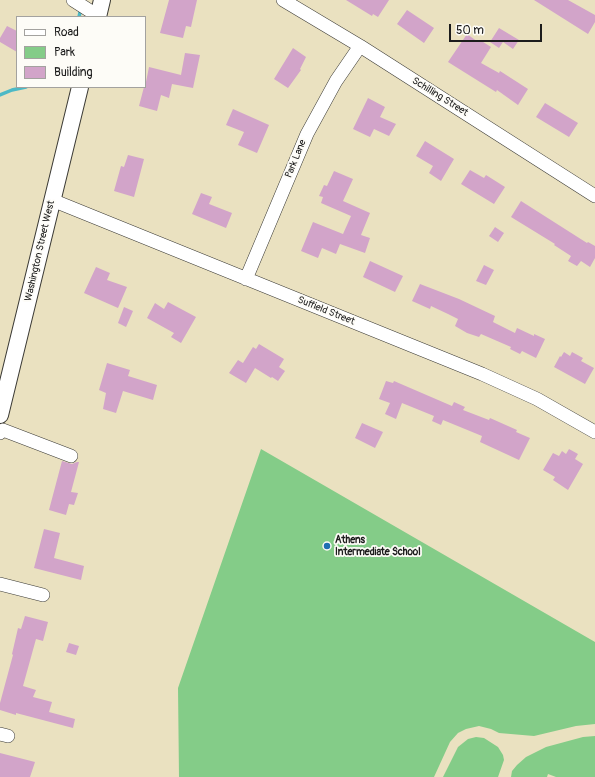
<!DOCTYPE html>
<html>
<head>
<meta charset="utf-8">
<style>
	body { margin:0 }
	#map { position:relative; width:595px; height:777px; overflow:hidden; background:#eae1c0; font-family:Pangolin,sans-serif }
	canvas { display:block }
	.legend { position:absolute; left:16px; top:16px; width:130px; height:72px; box-sizing:border-box; background:#fdfcf7; border:1px solid #a3a29f; margin:0; padding:5px 7px; list-style:none; font-size:12px; color:#1c1c1c }
	.legend li { display:flex; align-items:center; gap:8px; height:20px }
	.legend b { width:20px; border:1px solid #a3a29f }
	.scale { position:absolute; left:449px; top:24px; width:93px; height:18px; box-sizing:border-box; border:2px solid #1c1c1c; border-top:0; padding-left:5px; font-size:12px; line-height:14px; white-space:nowrap; color:#1c1c1c; -webkit-text-stroke:3px #fdfcf7; paint-order:stroke }
</style>
</head>
<body>
<div id="map">
<canvas width="595" height="777"></canvas>
<ul class="legend">
<li><b style="height:5px;background:#fff"></b>Road</li>
<li><b style="height:11px;background:#84cc88"></b>Park</li>
<li><b style="height:11px;background:#d2a4c9"></b>Building</li>
</ul>
<div class="scale">50 m</div>
</div>
<script>
const ctx = document.querySelector('canvas').getContext('2d');
ctx.lineJoin = 'round';
function fill(path, color) {
  ctx.fillStyle = color;
  ctx.fill(path, 'evenodd');
}
function shape(rows) {
  const path = new Path2D();
  for (const r of rows) {
    path.moveTo(r[0], r[1]);
    for (let i = 2; i < r.length; i += 2) path.lineTo(r[i], r[i + 1]);
  }
  return path;
}
function strokePath(path, color, width, dash) {
  ctx.strokeStyle = color;
  ctx.lineWidth = width;
  ctx.lineCap = dash ? 'butt' : 'round';
  ctx.setLineDash(dash || []);
  ctx.stroke(path);
}
function label(font, color, halo, rows, align = 'center') {
  ctx.font = font + ' Pangolin,sans-serif';
  ctx.lineWidth = 3.5;
  ctx.setLineDash([]);
  ctx.textBaseline = 'middle';
  ctx.strokeStyle = halo;
  ctx.fillStyle = color;
  for (const [text, x, y, turn = 0] of rows) {
    ctx.save();
    ctx.translate(x, y);
    ctx.rotate((+turn || 0) * Math.PI / 180);
    ctx.textAlign = isNaN(turn) ? turn : align;
    if (halo) ctx.strokeText(text, 0, 0);
    ctx.fillText(text, 0, 0);
    ctx.restore();
  }
}
fill(shape([
	[261,449,595,642,595,724,576,726,534,736,499,733,491,729,479,726,466,729,458,733,450,742,434,777,179,777,178,688],
	[595,736,595,777,556,777,548,774,547,777,511,777,512,771,517,765,526,757,546,747,583,737],
	[476,737,484,738,498,747,503,755,504,760,498,777,443,777,458,747,468,739]
]), '#84cc88');
strokePath(shape([
	[79,17,81,8],
	[0,95,12,90,26,87]
]), '#4cb9c6', 3.5);
fill(shape([
	[169,0,197,0,191,27,186,26,183,38,160,33],
	[346,0,389,0,378,17,373,14,372,16],
	[534,0,568,0,595,15,595,22,588,34],
	[407,10,434,28,424,43,397,24],
	[7,26,17,31,17,52,0,42,0,38],
	[499,28,519,40,513,49,503,42,499,48,490,42],
	[467,34,478,42,480,40,491,47,481,63,499,73,500,71,528,89,518,105,497,90,496,92,448,62],
	[293,48,306,57,300,69,301,70,288,88,274,79],
	[185,53,200,55,193,88,172,84,169,98,161,95,157,111,139,106,144,87,145,87,149,67,181,75],
	[368,98,385,107,380,117,396,124,389,136,374,129,370,137,353,129],
	[545,103,578,123,569,137,536,117],
	[233,109,269,125,257,153,238,145,244,132,226,125],
	[425,141,454,159,441,181,429,173,433,166,416,156],
	[128,155,144,159,134,197,114,191,121,166,124,167],
	[470,170,484,178,486,175,505,187,494,204,461,184],
	[334,171,353,179,343,201,370,213,361,235,370,238,365,253,340,244,336,254,322,248,318,258,301,251,313,222,343,234,351,216,321,203,323,197,319,196,324,185,327,186],
	[201,193,212,197,209,204,232,213,226,228,192,214],
	[521,201,587,243,588,242,595,246,595,258,590,267,581,261,577,266,568,261,571,256,554,245,555,244,511,217],
	[495,227,504,233,498,242,489,236],
	[370,261,403,276,395,292,363,277],
	[484,265,494,270,486,285,476,281],
	[96,267,110,273,107,280,127,287,118,308,84,293],
	[420,284,459,299,495,316,493,322,515,333,517,328,534,336,534,334,545,339,536,358,522,351,520,354,510,349,511,347,481,334,479,337,467,333,455,326,458,319,448,314,431,306,430,309,412,301],
	[168,302,196,317,181,343,171,337,174,333,147,318,155,303,164,309],
	[124,307,133,311,126,327,118,323],
	[259,344,284,359,279,367,285,371,278,381,272,377,271,378,255,368,246,383,229,373,238,360,243,363,253,347,256,349],
	[564,352,570,356,572,352,583,358,581,361,594,368,585,384,554,367,560,356,561,357],
	[107,363,130,370,128,376,157,385,153,400,123,391,116,413,103,409,106,393,99,390],
	[386,381,393,383,394,381,452,406,454,402,465,407,463,410,489,420,490,418,517,430,516,432,530,438,519,460,480,442,482,436,443,420,441,425,432,421,434,416,402,403,396,419,385,414,390,403,379,399],
	[362,423,383,432,375,448,355,438],
	[569,449,578,454,575,459,583,464,568,490,553,480,555,477,543,470,553,453,559,456,562,451,566,454],
	[62,461,72,464,77,462,79,462,71,492,78,493,74,505,69,504,66,515,49,510],
	[44,529,60,533,54,558,84,566,81,580,34,568],
	[25,616,48,622,43,641,36,639,23,686,36,690,33,697,52,702,49,712,75,719,73,728,16,713,16,715,0,710,0,703,13,655,12,654,18,628,21,629],
	[69,643,79,646,76,655,66,652],
	[0,753,35,762,30,777,0,777]
]), '#d2a4c9');
const minor = shape([
	[73,0,98,16],
	[283,0,360,46,595,196],
	[52,200,482,374,537,399,595,432],
	[246,279,307,134,336,81,360,46],
	[0,433,3,430,71,456],
	[0,584,43,595],
	[0,734,8,736]
]);
const tertiary = shape([
	[98,17,102,0],
	[0,415,80,87]
]);
strokePath(minor, '#3b3a35', 14);
strokePath(tertiary, '#3b3a35', 18);
strokePath(minor, '#fff', 13);
strokePath(tertiary, '#fff', 16);
for (const [x, y, r, color] of [
	[327,546,4,"#1f6fb2"]
]) {
  const dot = new Path2D();
  dot.arc(x, y, r, 0, 2 * Math.PI);
  ctx.fillStyle = color;
  ctx.fill(dot);
  strokePath(dot, '#fdfcf7', 1.5);
}
label('10px', '#1c1c1c', '#fdfcf7', [
	["Schilling Street",440,97,32],
	["Park Lane",296,159,-68],
	["Washington Street West",40,251,-77],
	["Suffield Street",326,311,22]
]);
label('bold 10px', '#1c1c1c', '#fdfcf7', [
	["Athens",335,540],
	["Intermediate School",335,552]
], 'left');
</script>
</body>
</html>
